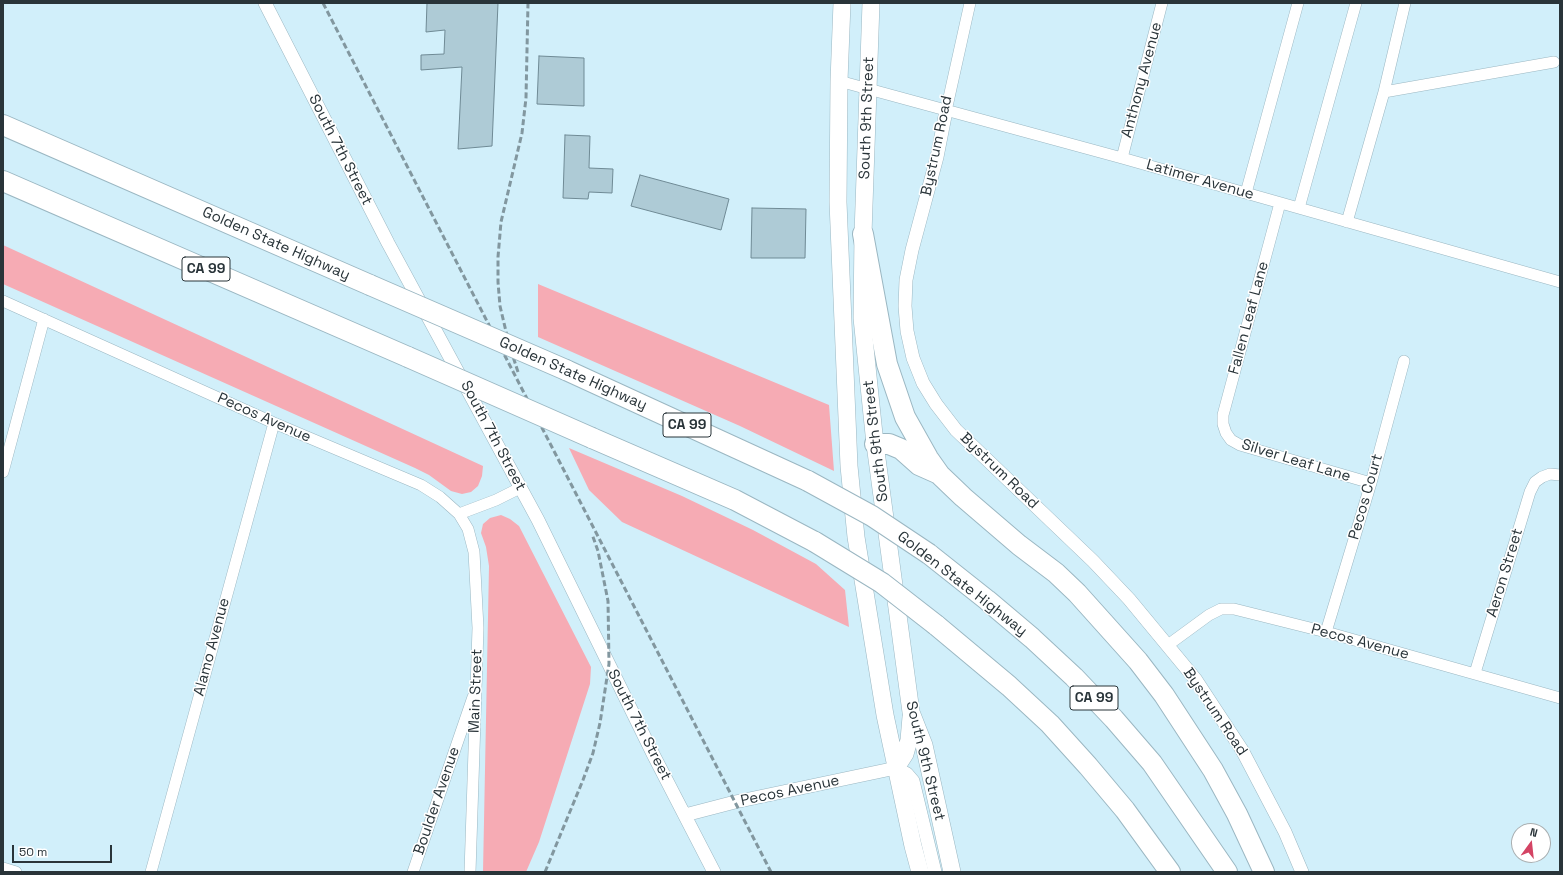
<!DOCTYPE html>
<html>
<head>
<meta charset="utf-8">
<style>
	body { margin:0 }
	#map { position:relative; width:1563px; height:875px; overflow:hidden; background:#d1effa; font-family:"Space Grotesk",sans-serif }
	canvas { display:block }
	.frame { position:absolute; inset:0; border:4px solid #293439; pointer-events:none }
	.north { position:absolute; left:1511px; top:823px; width:40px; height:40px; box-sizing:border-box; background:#fff; border:1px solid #a9aeb0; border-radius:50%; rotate:15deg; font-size:11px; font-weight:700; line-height:16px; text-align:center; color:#293439 }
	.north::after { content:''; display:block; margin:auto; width:14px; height:18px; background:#d44464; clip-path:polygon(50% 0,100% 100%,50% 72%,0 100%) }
	.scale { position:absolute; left:12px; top:845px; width:100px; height:18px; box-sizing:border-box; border:2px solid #293439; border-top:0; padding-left:5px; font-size:12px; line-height:14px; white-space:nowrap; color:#293439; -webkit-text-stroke:3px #fff; paint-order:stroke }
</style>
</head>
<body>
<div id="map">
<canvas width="1563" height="875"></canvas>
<div class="frame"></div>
<div class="north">N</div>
<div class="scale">50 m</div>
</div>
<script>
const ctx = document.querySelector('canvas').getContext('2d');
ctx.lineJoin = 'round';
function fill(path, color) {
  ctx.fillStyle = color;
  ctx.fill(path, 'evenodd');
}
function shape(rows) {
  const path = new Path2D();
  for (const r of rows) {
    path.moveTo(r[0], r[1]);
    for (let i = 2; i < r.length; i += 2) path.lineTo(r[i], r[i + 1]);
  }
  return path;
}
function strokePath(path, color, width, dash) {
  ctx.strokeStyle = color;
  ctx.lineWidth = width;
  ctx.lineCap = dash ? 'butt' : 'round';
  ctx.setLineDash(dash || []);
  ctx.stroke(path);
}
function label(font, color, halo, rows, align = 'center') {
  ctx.font = font + ' "Space Grotesk",sans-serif';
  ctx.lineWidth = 3;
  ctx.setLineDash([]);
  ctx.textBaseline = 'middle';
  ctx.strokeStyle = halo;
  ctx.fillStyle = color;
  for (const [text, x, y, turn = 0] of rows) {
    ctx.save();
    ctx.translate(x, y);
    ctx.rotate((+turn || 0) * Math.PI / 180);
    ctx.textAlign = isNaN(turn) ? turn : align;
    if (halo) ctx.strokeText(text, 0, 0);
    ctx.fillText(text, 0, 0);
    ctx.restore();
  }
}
fill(shape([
	[3,245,483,466,482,476,478,486,471,492,462,494,451,491,429,475,415,468,3,284],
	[538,284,829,405,834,471,740,426,538,337],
	[569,448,682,496,753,530,816,564,845,590,849,627,622,522,589,490],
	[501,515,510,519,519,526,591,667,590,684,539,842,526,872,483,872,489,566,486,547,481,533,483,524,490,518]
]), '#f6abb4');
const building = shape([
	[427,3,498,3,492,146,458,149,462,67,421,70,421,55,444,54,445,30,426,32,427,3],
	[539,56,584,58,584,106,537,104,539,56],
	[565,135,590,136,589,168,613,169,612,193,589,192,588,199,563,198,565,135],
	[640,175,729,199,721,230,631,206,640,175],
	[752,208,806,209,805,258,751,258,752,208]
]);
fill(building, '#aecbd6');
strokePath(building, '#6f8a95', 1);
const minor = shape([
	[839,81,1122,158,1560,282],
	[1384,92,1554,62],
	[946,111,970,3],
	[1122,158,1162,3],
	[1246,193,1298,3],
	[1280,203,1223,415,1223,424,1226,433,1231,440,1240,445,1371,483],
	[1299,208,1356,3],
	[1347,222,1384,92,1405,3],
	[3,301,274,423,421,485,440,497,459,514,496,500,520,488],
	[3,472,44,319],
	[459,514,468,529,474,552,478,628,470,872],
	[1326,632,1371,483,1404,361],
	[1168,645,1209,615,1221,609,1234,609,1326,632,1560,698],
	[1475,673,1530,492,1535,482,1542,477,1550,474,1560,475],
	[3,868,16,872],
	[151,872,274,423],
	[413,872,473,697]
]);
const tertiary = shape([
	[265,3,388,243,538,520,653,754,714,872],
	[946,111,937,157,912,250,906,280,905,306,907,331,913,358,923,383,936,404,956,430,1093,561,1129,599,1196,680,1242,750,1285,832,1302,872],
	[685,815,735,802,896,768,907,774,913,781,935,872]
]);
const primary = shape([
	[842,3,839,81,838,202,849,466,856,537,885,715,913,846,920,872],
	[871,3,863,234,862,318,875,444,911,712,924,745,952,872],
	[896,768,905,754,909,740,911,717]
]);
const motorway = shape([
	[3,125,370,285],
	[3,181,408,357],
	[863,234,887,364,905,417,928,458,940,475,963,497,1019,545,1056,573,1077,593,1138,661,1164,695,1213,770,1237,814,1264,872],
	[566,370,808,481],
	[592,438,735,500,815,542],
	[875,444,889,444,901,449,919,465,937,473],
	[929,554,987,600,1032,638,1074,677,1114,719,1152,763,1227,872],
	[936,625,1009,686,1050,724,1088,766,1125,810,1170,872]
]);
strokePath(minor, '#9bb7c2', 12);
strokePath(tertiary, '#9bb7c2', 14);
strokePath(primary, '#9bb7c2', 18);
strokePath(motorway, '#9bb7c2', 22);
strokePath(minor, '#fff', 11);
strokePath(tertiary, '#fff', 13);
strokePath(primary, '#fff', 17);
strokePath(motorway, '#fff', 20);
strokePath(shape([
	[323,3,771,872],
	[518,372,509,344,500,306,498,282,498,257,501,222,522,133,526,98,528,3],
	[545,872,583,780,593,753,600,723,609,664,608,601,598,551,592,534]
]), '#82979f', 3, [6, 3]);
const motorwayBridge = shape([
	[370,285,566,370],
	[408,357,592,438],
	[808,481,872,516,929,554],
	[815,542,882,583,936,625]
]);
strokePath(motorwayBridge, '#9bb7c2', 22, []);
strokePath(motorwayBridge, '#fff', 20);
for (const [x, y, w] of [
	[206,269,48],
	[687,425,48],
	[1094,698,48]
]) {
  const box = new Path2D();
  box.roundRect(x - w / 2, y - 12, w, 24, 3);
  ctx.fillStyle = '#fff';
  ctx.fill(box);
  strokePath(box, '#293439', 1);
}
label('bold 14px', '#293439', null, [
	["CA 99",206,269],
	["CA 99",687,425],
	["CA 99",1094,698]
]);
label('15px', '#293439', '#fff', [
	["Anthony Avenue",1142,80,-75],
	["South 9th Street",867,118,-88],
	["Bystrum Road",937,146,-78],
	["South 7th Street",340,150,63],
	["Latimer Avenue",1200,180,16],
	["Golden State Highway",276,244,24],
	["Fallen Leaf Lane",1249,318,-75],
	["Golden State Highway",573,374,24],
	["Pecos Avenue",264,418,24],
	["South 7th Street",493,436,62],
	["South 9th Street",876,441,-97],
	["Silver Leaf Lane",1296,461,17],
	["Bystrum Road",999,471,44],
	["Pecos Court",1366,497,-74],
	["Aeron Street",1505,573,-73],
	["Golden State Highway",962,584,38],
	["Pecos Avenue",1360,642,15],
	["Alamo Avenue",212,647,-75],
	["Main Street",476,691,-88],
	["Bystrum Road",1215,712,56],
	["South 7th Street",639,725,63],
	["South 9th Street",925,761,76],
	["Pecos Avenue",790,791,-12],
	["Boulder Avenue",437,801,-71]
]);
</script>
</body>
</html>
